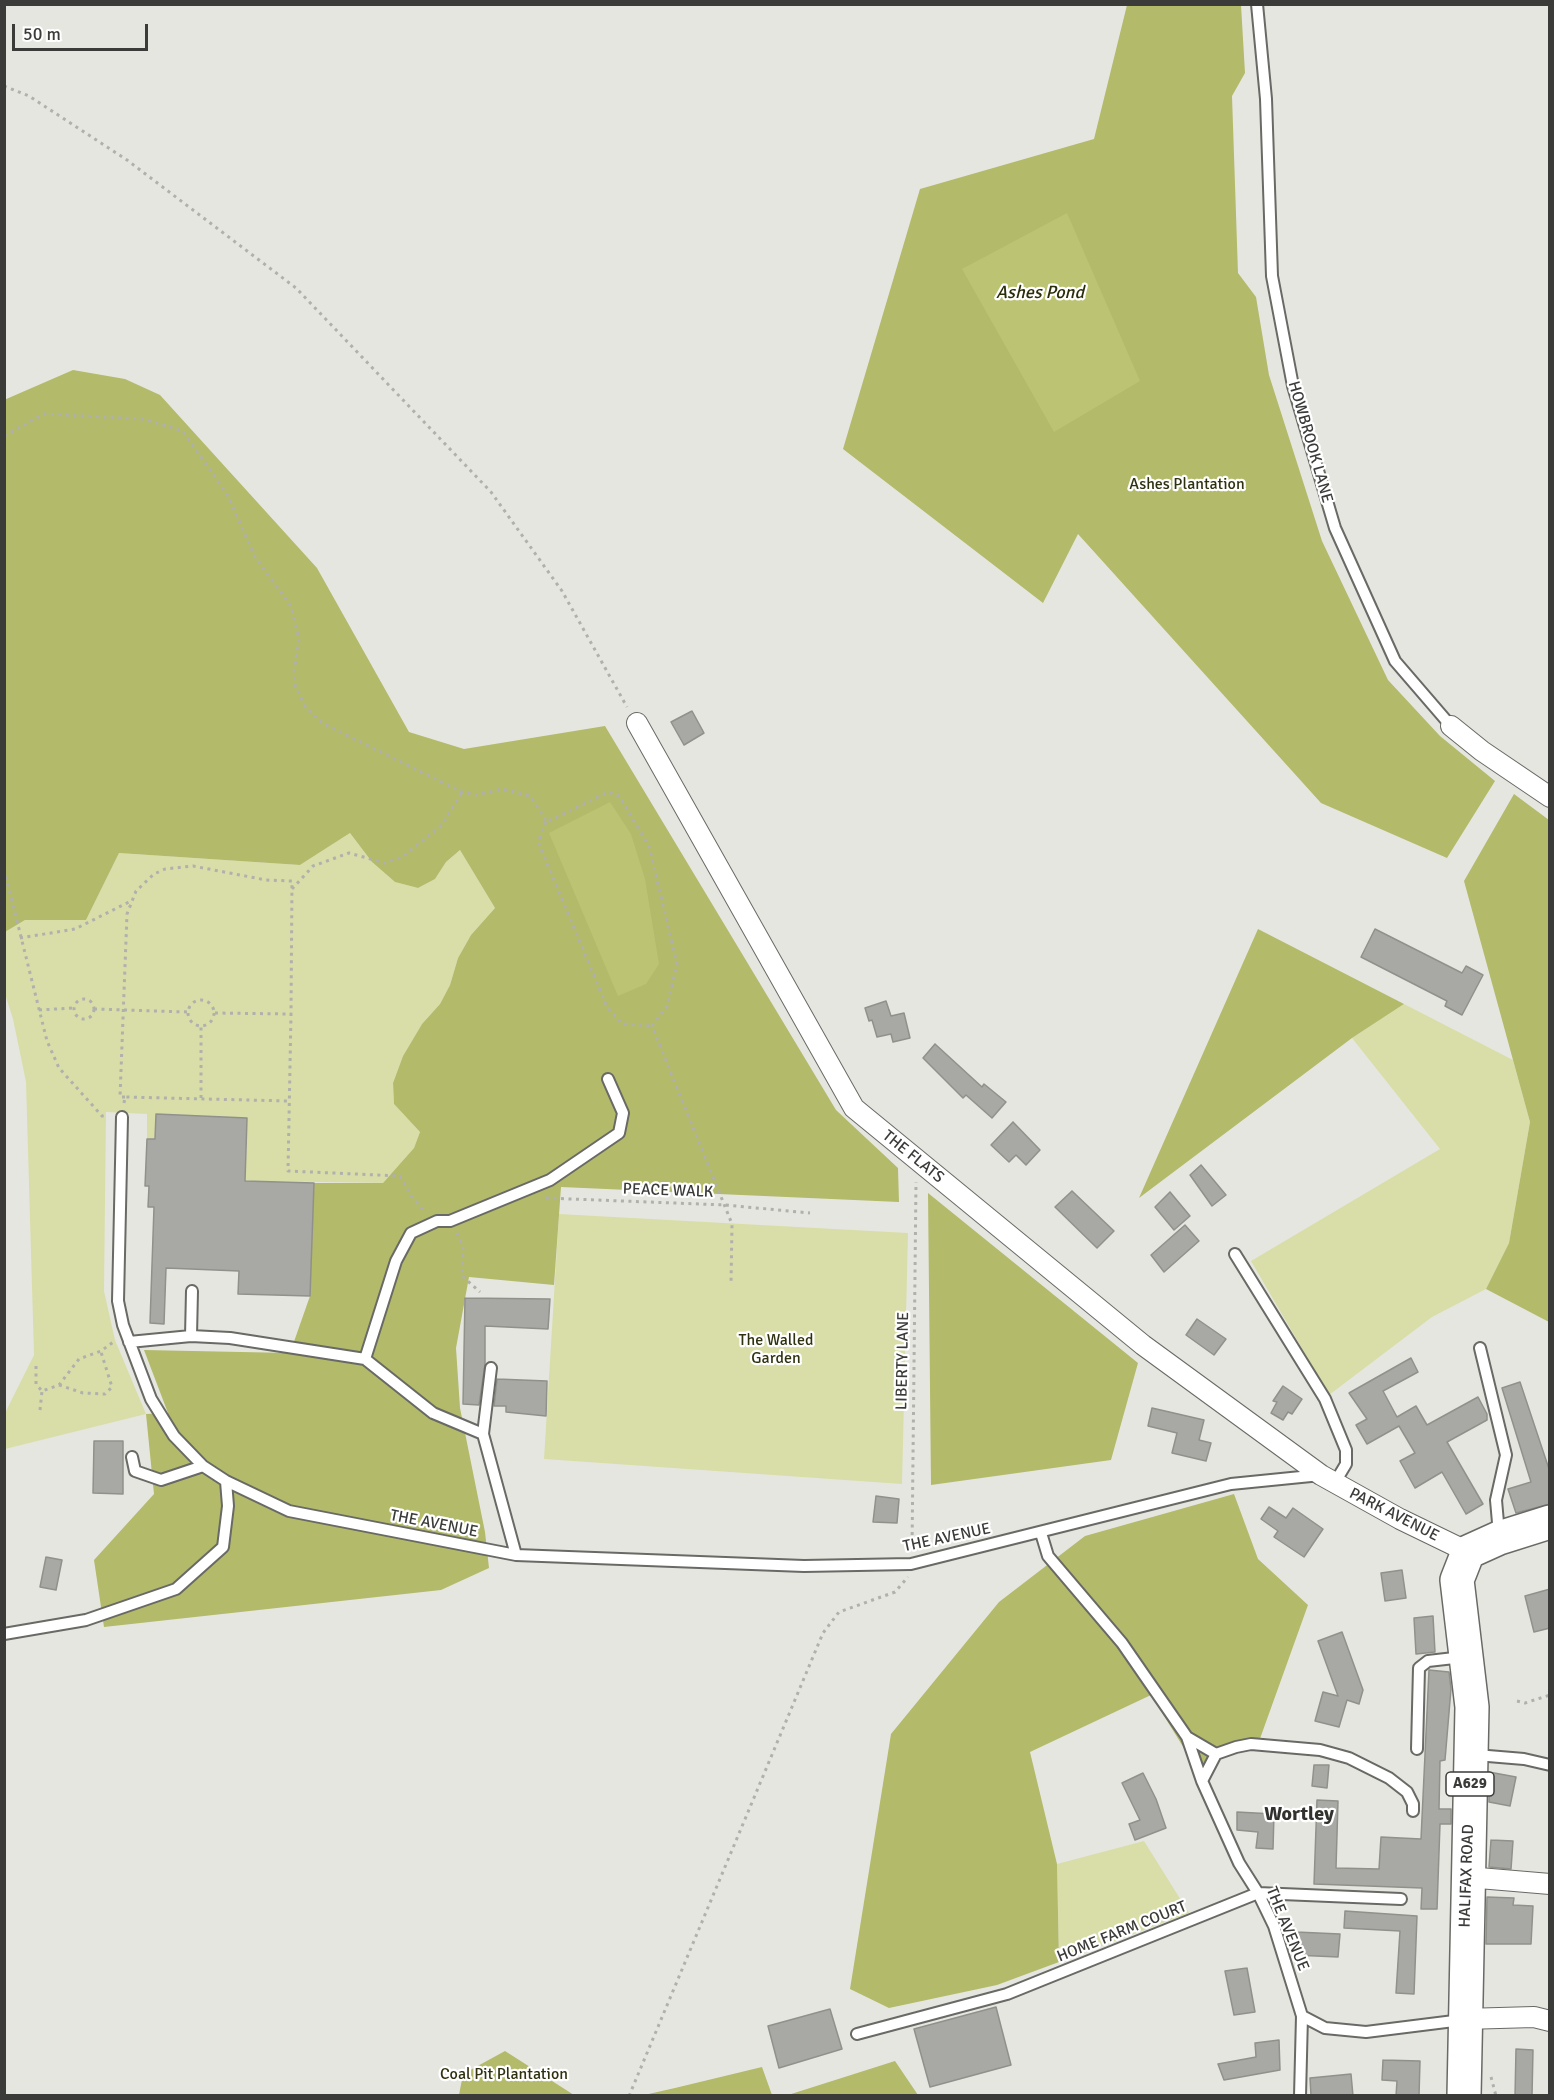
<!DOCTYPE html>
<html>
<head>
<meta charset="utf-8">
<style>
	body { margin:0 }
	#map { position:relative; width:1554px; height:2100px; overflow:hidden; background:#e6e6e1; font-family:Signika,sans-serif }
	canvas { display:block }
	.frame { position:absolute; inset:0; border:6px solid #3b3c39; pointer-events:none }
	.scale { position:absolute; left:12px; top:24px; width:136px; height:27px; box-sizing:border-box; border:3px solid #3b3c39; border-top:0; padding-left:8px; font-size:18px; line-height:21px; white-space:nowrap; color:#3b3c39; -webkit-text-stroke:4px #fff; paint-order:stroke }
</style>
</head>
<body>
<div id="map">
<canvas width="1554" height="2100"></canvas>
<div class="frame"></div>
<div class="scale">50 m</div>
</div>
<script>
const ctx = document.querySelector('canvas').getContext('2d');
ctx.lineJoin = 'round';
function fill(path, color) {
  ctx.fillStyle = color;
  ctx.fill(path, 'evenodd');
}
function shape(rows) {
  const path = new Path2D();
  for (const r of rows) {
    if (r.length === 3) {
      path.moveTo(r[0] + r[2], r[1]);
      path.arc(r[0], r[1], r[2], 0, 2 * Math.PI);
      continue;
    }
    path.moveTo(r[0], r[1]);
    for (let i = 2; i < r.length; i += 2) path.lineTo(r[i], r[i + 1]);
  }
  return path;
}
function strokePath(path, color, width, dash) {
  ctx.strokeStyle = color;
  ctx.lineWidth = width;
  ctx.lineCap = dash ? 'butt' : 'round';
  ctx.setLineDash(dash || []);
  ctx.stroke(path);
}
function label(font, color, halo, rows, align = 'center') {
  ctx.font = font + ' Signika,sans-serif';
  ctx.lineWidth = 4.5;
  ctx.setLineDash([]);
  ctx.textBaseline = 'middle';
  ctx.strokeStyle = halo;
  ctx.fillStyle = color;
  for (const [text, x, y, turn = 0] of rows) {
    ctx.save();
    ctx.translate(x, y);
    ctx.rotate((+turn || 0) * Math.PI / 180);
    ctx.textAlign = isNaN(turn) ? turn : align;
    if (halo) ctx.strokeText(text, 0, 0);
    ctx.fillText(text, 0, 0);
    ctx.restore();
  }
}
fill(shape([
	[350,833,372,862,395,882,418,888,435,879,446,862,460,850,495,908,471,935,458,958,450,985,440,1004,422,1024,403,1056,393,1083,394,1104,420,1132,414,1148,383,1183,255,1181,245,1196,247,1118,156,1114,155,1139,147,1139,147,1114,106,1112,104,1291,115,1340,146,1414,5,1449,4,1415,34,1355,26,1082,13,1019,5,994,5,932,25,920,86,920,119,853,300,865],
	[1404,1004,1513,1060,1530,1122,1509,1243,1486,1289,1432,1317,1329,1395,1251,1261,1440,1149,1352,1038],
	[559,1214,908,1233,902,1484,544,1459],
	[1144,1841,1189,1913,1059,1962,1057,1864]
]), '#d9dea8');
fill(shape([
	[1127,5,1241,5,1245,73,1232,96,1238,273,1256,297,1269,375,1322,541,1388,680,1440,736,1495,781,1447,858,1321,803,1078,534,1043,603,843,449,920,189,1094,139],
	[73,370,125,379,160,395,317,568,409,732,464,749,605,726,836,1110,898,1168,899,1202,561,1187,554,1285,469,1277,456,1348,460,1408,485,1532,489,1568,441,1590,104,1627,94,1560,154,1494,146,1414,168,1413,144,1350,290,1353,310,1296,314,1183,383,1183,414,1148,420,1132,394,1104,393,1083,403,1056,422,1024,440,1004,450,985,458,958,471,935,495,908,460,850,446,862,435,879,418,888,395,882,372,862,350,833,300,865,119,853,86,920,25,920,5,932,4,400],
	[1514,794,1549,820,1549,1322,1486,1289,1509,1243,1530,1122,1464,881],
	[1258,929,1404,1004,1352,1038,1139,1198],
	[928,1193,1138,1363,1111,1460,931,1485],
	[1234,1494,1258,1559,1308,1605,1257,1747,1195,1766,1151,1695,1030,1752,1057,1864,1059,1962,997,1985,889,2008,850,1989,891,1734,999,1602,1085,1536],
	[505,2051,574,2095,459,2095,463,2074],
	[895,2061,918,2095,788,2095],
	[762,2067,772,2095,644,2095,675,2088]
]), '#b3ba6a');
fill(shape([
	[1067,213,1140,381,1054,432,962,269],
	[610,802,631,834,645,879,659,964,646,984,618,996,549,833]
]), '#bcc372');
const building = shape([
	[692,711,704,733,684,745,671,722,692,711],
	[1375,929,1462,973,1466,966,1483,975,1462,1015,1445,1006,1447,1001,1361,957,1375,929],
	[886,1001,891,1016,904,1013,910,1038,893,1042,891,1034,877,1037,872,1020,869,1021,865,1008,886,1001],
	[935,1044,982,1087,984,1084,1006,1102,992,1118,966,1095,963,1098,923,1058,935,1044],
	[156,1114,247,1118,245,1181,314,1183,310,1296,238,1294,239,1271,166,1268,164,1324,150,1323,154,1207,148,1207,149,1186,145,1186,147,1139,155,1139,156,1114],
	[1013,1122,1040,1150,1026,1165,1016,1155,1009,1162,991,1145,1013,1122],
	[1201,1165,1226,1195,1212,1206,1190,1175,1201,1165],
	[1072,1191,1114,1231,1097,1248,1055,1207,1072,1191],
	[1170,1192,1190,1216,1174,1230,1155,1207,1170,1192],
	[1185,1225,1199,1241,1164,1272,1151,1255,1185,1225],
	[465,1298,550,1299,548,1329,485,1326,485,1364,479,1405,463,1404,465,1298],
	[1197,1319,1226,1339,1214,1355,1186,1335,1197,1319],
	[1411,1358,1418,1372,1383,1391,1397,1417,1416,1406,1427,1425,1478,1397,1487,1414,1487,1420,1447,1442,1483,1504,1466,1514,1442,1472,1415,1488,1400,1461,1415,1453,1399,1426,1367,1444,1356,1425,1367,1419,1349,1393,1411,1358],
	[497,1379,547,1381,546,1416,506,1412,506,1406,494,1406,497,1379],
	[1520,1382,1550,1472,1550,1504,1516,1513,1508,1489,1531,1482,1502,1388,1520,1382],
	[1283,1386,1302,1399,1292,1414,1288,1412,1283,1420,1271,1413,1277,1402,1273,1401,1283,1386],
	[1152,1408,1204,1420,1199,1440,1211,1443,1206,1461,1172,1453,1177,1433,1148,1426,1152,1408],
	[94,1441,123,1441,123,1494,93,1493,94,1441],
	[876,1496,899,1499,897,1523,873,1522,876,1496],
	[1269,1507,1286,1518,1293,1508,1323,1529,1304,1557,1274,1537,1278,1531,1261,1519,1269,1507],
	[46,1557,62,1560,56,1590,40,1587,46,1557],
	[1402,1570,1406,1598,1385,1601,1381,1573,1402,1570],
	[1550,1589,1550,1628,1534,1632,1525,1596,1550,1589],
	[1433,1616,1435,1652,1416,1654,1414,1618,1433,1616],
	[1342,1632,1363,1690,1359,1704,1347,1700,1339,1727,1315,1721,1323,1692,1338,1696,1318,1641,1342,1632],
	[1429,1670,1449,1672,1451,1689,1445,1760,1440,1761,1439,1809,1451,1809,1451,1824,1440,1824,1437,1909,1421,1909,1422,1888,1314,1884,1317,1800,1338,1801,1336,1868,1379,1869,1381,1837,1421,1839,1429,1670],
	[1314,1765,1329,1765,1327,1788,1312,1786,1314,1765],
	[1489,1772,1516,1777,1510,1806,1489,1802,1489,1772],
	[1143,1773,1156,1799,1166,1828,1135,1840,1129,1824,1140,1820,1122,1783,1143,1773],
	[1237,1812,1274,1814,1273,1849,1256,1848,1258,1832,1237,1830,1237,1812],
	[1491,1840,1513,1841,1511,1869,1489,1867,1491,1840],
	[1487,1897,1514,1898,1513,1905,1533,1906,1531,1944,1486,1944,1487,1897],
	[1345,1911,1417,1916,1414,1994,1396,1993,1400,1931,1344,1928,1345,1911],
	[1296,1932,1340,1934,1338,1957,1294,1955,1296,1932],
	[1247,1968,1255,2012,1234,2015,1225,1971,1247,1968],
	[996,2007,1011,2065,930,2087,914,2029,996,2007],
	[830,2009,842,2049,779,2068,768,2026,830,2009],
	[1279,2040,1280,2070,1224,2080,1218,2064,1256,2057,1255,2043,1279,2040],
	[1516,2049,1533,2050,1532,2096,1515,2096,1516,2049],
	[1383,2060,1420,2061,1419,2096,1396,2096,1397,2081,1382,2080,1383,2060],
	[1351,2074,1353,2096,1311,2096,1310,2078,1351,2074]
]);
fill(building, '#a8a9a4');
strokePath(building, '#91918c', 1.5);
const lane = shape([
	[1257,4,1266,99,1272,276,1293,386,1335,528,1395,661,1451,726],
	[122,1117,118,1301,123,1325,151,1399,174,1436,203,1466,226,1481,289,1511,516,1555,804,1566,911,1564,1231,1484,1321,1475],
	[1235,1254,1325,1399,1346,1450,1346,1464,1334,1484],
	[191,1336,192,1291],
	[129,1342,191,1336,230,1338,365,1359,433,1413,483,1434,516,1555],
	[1480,1348,1506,1455,1496,1500,1499,1534],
	[365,1359,396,1261,411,1233,437,1221,450,1221,550,1180,619,1133,623,1113,608,1079],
	[483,1434,491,1368],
	[132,1457,135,1471,161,1480,203,1466],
	[1041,1533,1048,1556,1122,1643,1187,1737,1202,1781,1239,1863,1258,1893,1274,1926,1302,2016,1325,2028,1366,2032,1462,2020],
	[4,1634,86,1620,176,1589,223,1547,228,1506,226,1481],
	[1187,1737,1216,1754],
	[1417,1749,1419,1668,1428,1661,1463,1657],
	[1476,1755,1524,1759,1550,1765],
	[1202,1781,1216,1754,1236,1747,1251,1744,1320,1750,1349,1758,1389,1778,1407,1792,1413,1804,1413,1811],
	[857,2034,1007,1994,1258,1893,1401,1899],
	[1300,2096,1302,2016]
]);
const street = shape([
	[637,723,854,1108,1143,1345,1321,1475,1400,1519,1468,1552],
	[1451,726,1482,751,1550,797],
	[1467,1877,1550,1884],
	[1464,2019,1534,2017,1550,2021]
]);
const highway = shape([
	[1464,2096,1472,1707,1457,1580,1468,1552,1499,1538,1550,1522]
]);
strokePath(lane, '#696965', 14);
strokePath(street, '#696965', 22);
strokePath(highway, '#696965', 36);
strokePath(shape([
	[4,86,29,96,127,160,296,288,491,492,562,591,627,707],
	[4,436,44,414,143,419,183,431,228,496,255,557,291,606,299,639,294,672,295,685,306,708,324,724,462,792,476,795,502,789,530,796,547,822,608,792,619,796,649,846,677,964,667,1006,652,1026,732,1224,731,1284],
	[546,822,538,842,607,1007,622,1024,652,1026],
	[4,869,47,1041,59,1068,102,1116,108,1116],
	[292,889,313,866,349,853,385,863,402,857,442,825,462,792],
	[20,938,75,929,129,902],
	[84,1009,10],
	[201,1013,13],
	[94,1009,188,1012],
	[39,1010,73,1008],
	[215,1013,291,1014,288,1171,400,1176,412,1197,425,1212],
	[125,1097,120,1097,127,914,136,891,154,874,165,869,193,866,266,880,292,881,291,1014],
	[201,1098,201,1027],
	[124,1103,125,1097,288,1101],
	[546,1198,725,1205,810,1213],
	[457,1233,463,1246,462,1276,480,1292],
	[36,1366,36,1384,42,1391,59,1385,79,1359,101,1351,116,1340],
	[59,1385,83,1393,105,1394,112,1387,101,1352],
	[40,1410,42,1391],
	[912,1550,916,1182],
	[1517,1701,1525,1703,1550,1695],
	[1491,2077,1496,2096],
	[629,2096,823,1633,839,1612,895,1592,908,1577]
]), '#b0b0ac', 3, [3, 4.5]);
strokePath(lane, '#fff', 10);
strokePath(street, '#fff', 20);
strokePath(highway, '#fff', 33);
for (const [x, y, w] of [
	[1470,1784,48]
]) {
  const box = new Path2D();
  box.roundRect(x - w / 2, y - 12, w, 24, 4.5);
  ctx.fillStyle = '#fff';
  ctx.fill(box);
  strokePath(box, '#3b3c39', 1.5);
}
label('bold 15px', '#3b3c39', null, [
	["A629",1470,1784]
]);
label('16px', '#3b3c39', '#fff', [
	["HOWBROOK LANE",1310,442,74],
	["THE FLATS",913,1157,39],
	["PEACE WALK",668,1191,2],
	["LIBERTY LANE",903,1361,-89],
	["PARK AVENUE",1394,1515,27],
	["THE AVENUE",434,1524,11],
	["THE AVENUE",947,1538,-12],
	["HALIFAX ROAD",1467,1876,-88],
	["THE AVENUE",1287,1929,68],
	["HOME FARM COURT",1122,1932,-22]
]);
label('16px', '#30320f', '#fff', [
	["Ashes Plantation",1187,485],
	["The Walled",776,1341],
	["Garden",776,1359],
	["Coal Pit Plantation",504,2075]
]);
label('italic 18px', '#2b2d09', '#fff', [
	["Ashes Pond",1040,293]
]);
label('bold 20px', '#31322e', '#fff', [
	["Wortley",1299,1815]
]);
</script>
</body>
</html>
